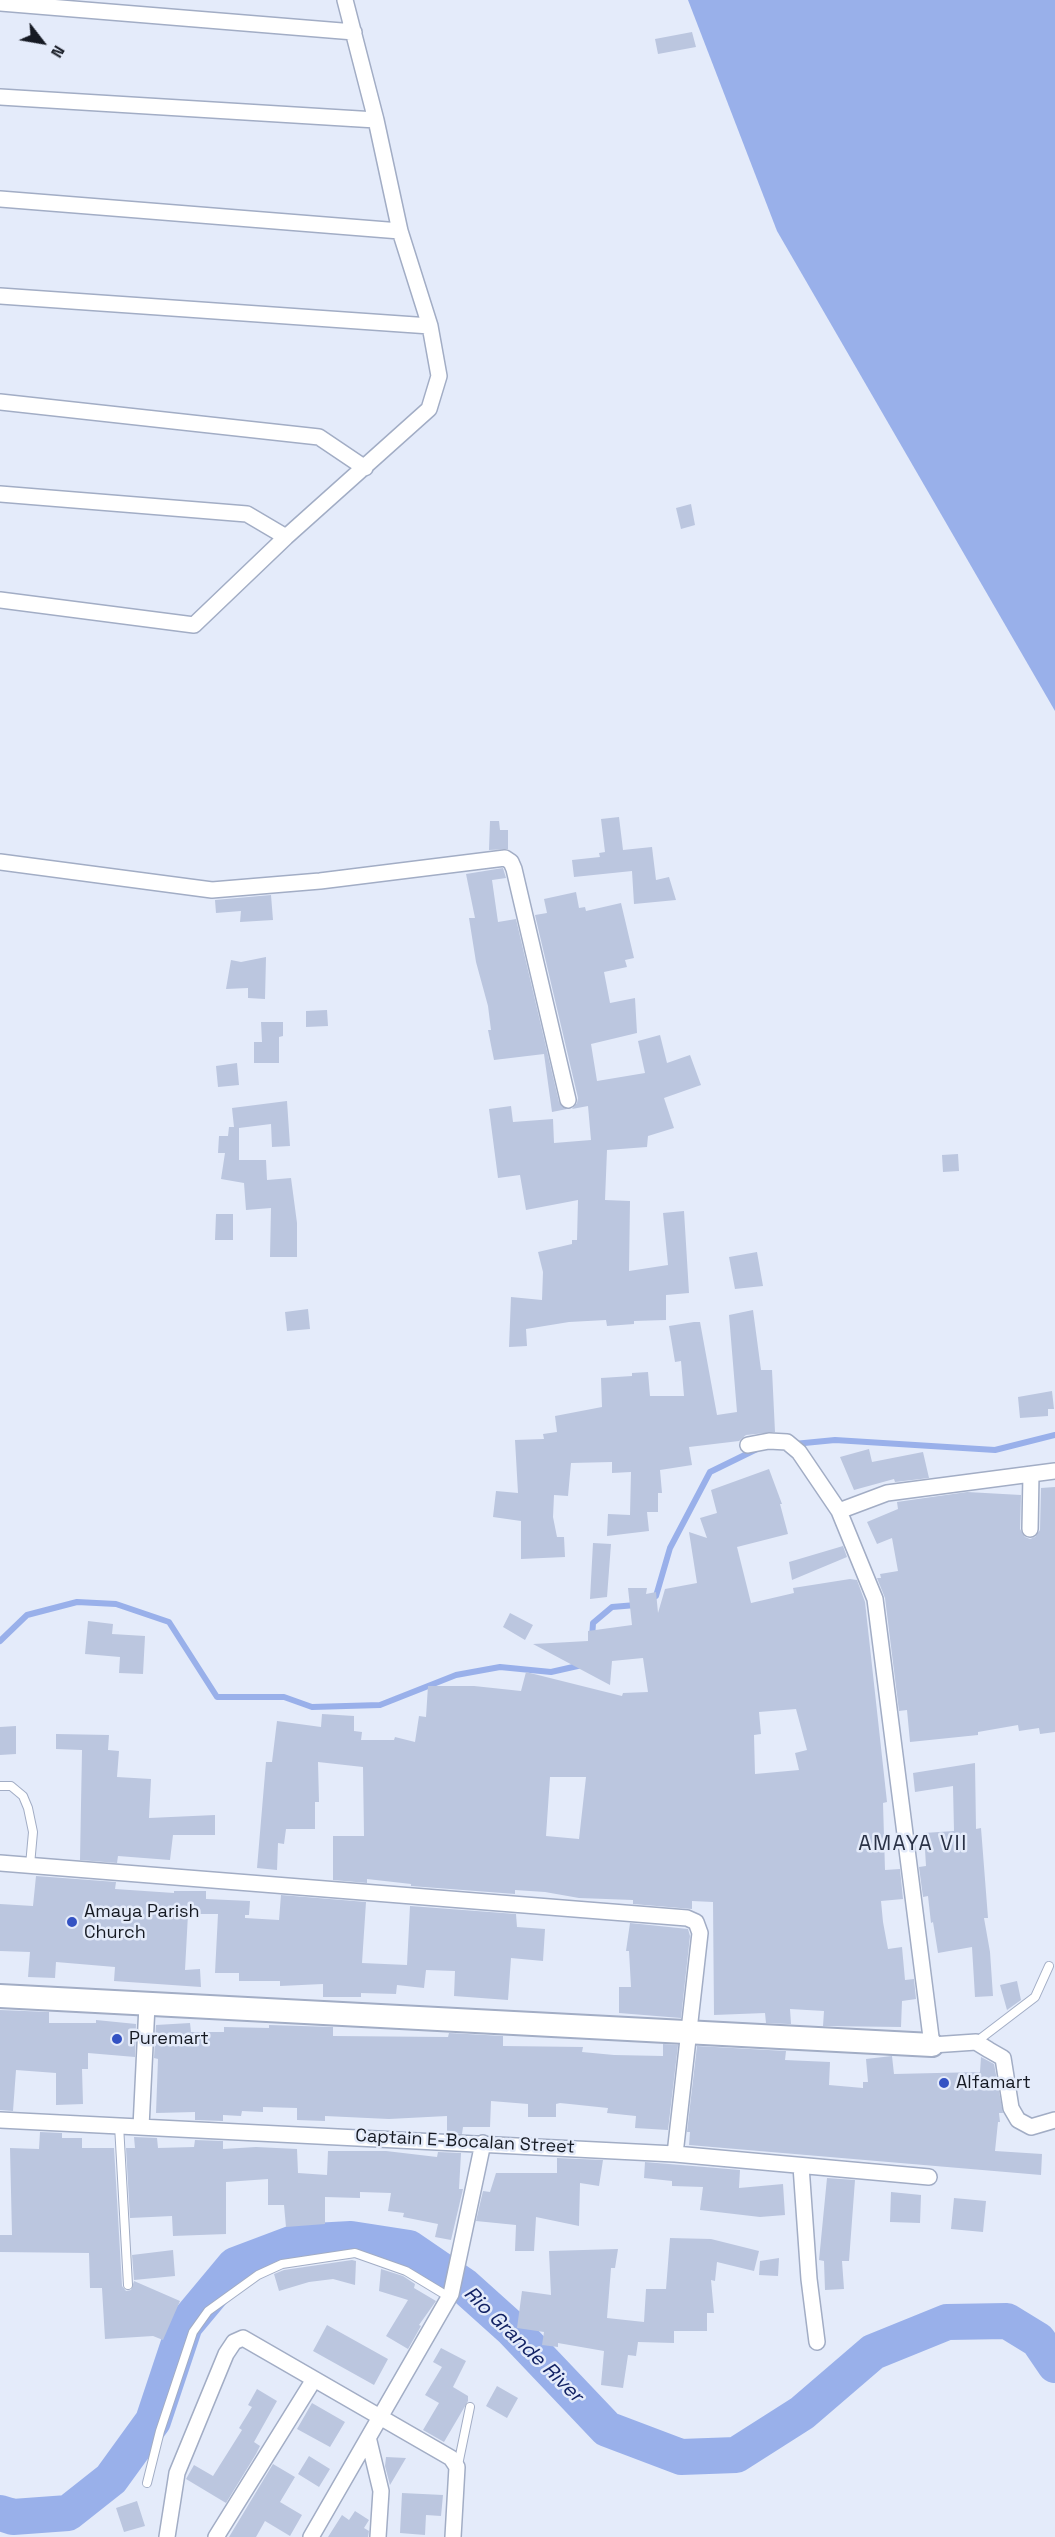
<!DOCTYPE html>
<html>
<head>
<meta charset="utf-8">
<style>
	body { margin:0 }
	#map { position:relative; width:1055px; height:2537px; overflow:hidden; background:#e4ebfa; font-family:"Space Grotesk",sans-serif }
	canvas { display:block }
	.north { position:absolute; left:12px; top:12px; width:60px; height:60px; -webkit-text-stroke:4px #e4ebfa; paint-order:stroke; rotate:121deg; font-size:16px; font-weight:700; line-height:24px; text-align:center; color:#161a23 }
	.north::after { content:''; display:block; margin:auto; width:21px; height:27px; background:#161a23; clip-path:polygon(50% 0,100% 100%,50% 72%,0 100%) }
</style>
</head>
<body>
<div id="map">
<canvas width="1055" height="2537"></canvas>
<div class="north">N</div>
</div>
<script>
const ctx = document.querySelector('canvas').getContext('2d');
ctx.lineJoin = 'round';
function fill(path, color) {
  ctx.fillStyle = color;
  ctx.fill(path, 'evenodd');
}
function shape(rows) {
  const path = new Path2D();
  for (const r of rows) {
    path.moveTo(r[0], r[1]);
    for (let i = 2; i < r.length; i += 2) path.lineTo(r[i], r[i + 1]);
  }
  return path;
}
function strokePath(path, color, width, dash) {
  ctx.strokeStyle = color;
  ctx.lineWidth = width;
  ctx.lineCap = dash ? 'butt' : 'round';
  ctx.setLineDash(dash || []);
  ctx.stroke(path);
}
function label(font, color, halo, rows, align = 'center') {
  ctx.font = font + ' "Space Grotesk",sans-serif';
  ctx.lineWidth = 5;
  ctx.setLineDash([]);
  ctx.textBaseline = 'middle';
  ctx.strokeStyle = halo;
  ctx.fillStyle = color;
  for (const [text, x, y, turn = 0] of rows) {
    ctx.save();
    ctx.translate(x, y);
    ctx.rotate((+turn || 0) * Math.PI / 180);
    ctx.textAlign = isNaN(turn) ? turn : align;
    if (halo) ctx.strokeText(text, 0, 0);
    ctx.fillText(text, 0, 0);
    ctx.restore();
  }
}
fill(shape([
	[688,0,1055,0,1055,711,777,231]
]), '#99b0ea');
strokePath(shape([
	[794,1444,835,1440,995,1450,1055,1435],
	[651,1599,656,1596,670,1548,710,1472,757,1449],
	[592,1638,593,1623,612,1607,636,1605],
	[0,1641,27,1615,77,1602,116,1604,169,1622,217,1697,284,1697,312,1707,380,1705,456,1675,500,1667,551,1672,582,1665]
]), '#99b0ea', 6);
strokePath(shape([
	[0,2513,13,2517,68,2513,111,2479,153,2421,185,2325,235,2265,296,2242,351,2239,409,2248,463,2285,512,2329,607,2429,681,2457,736,2455,802,2413,873,2352,947,2322,1007,2321,1038,2340,1055,2365]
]), '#99b0ea', 36);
fill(shape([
	[692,32,696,47,658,54,655,39],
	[691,504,695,525,681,529,676,508],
	[619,817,623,850,652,847,656,880,669,877,676,900,634,904,632,871,574,877,572,860,600,857,599,853,605,852,601,819],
	[490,821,499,821,500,830,508,830,508,849,489,850],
	[503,868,506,878,492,880,498,922,516,919,559,1102,567,1109,552,1112,544,1054,494,1060,488,1030,491,1030,488,1006,476,962,469,918,475,918,466,874],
	[576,892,579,908,585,907,586,911,621,903,634,958,625,960,627,967,604,972,610,1003,635,998,637,1033,591,1044,597,1081,645,1073,638,1041,660,1035,667,1063,690,1055,701,1085,664,1098,674,1128,648,1136,647,1147,607,1150,605,1200,630,1201,629,1271,668,1265,663,1213,684,1211,689,1293,666,1295,666,1320,634,1321,634,1324,607,1326,606,1320,569,1322,526,1329,527,1346,509,1347,511,1297,542,1300,543,1272,538,1252,572,1244,572,1240,577,1240,578,1200,526,1210,520,1175,498,1178,489,1109,511,1106,513,1122,553,1119,554,1143,591,1140,588,1106,572,1109,577,1103,578,1098,535,915,547,913,544,899],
	[271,895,273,920,240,922,241,911,216,913,215,900],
	[266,957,265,999,248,998,248,988,226,989,231,960,241,962],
	[327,1010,328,1026,306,1027,306,1011],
	[261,1022,283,1022,283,1036,279,1037,279,1063,254,1063,254,1042,262,1042],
	[237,1063,239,1085,218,1087,216,1066],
	[287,1101,290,1146,272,1147,271,1124,239,1128,239,1160,266,1160,267,1180,291,1178,297,1223,297,1257,270,1257,271,1208,246,1210,244,1183,221,1179,225,1153,218,1153,219,1136,228,1136,229,1127,234,1127,232,1108],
	[958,1154,959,1171,943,1172,942,1155],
	[216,1214,233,1214,233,1240,215,1240],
	[757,1252,763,1286,735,1289,729,1257],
	[308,1309,310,1329,287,1331,285,1312],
	[753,1310,761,1370,772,1370,775,1432,746,1435,739,1441,689,1447,692,1465,660,1470,662,1493,658,1493,658,1512,647,1512,649,1531,607,1536,608,1514,630,1515,631,1472,612,1473,612,1462,571,1463,568,1496,554,1495,553,1517,557,1537,564,1537,565,1557,521,1559,521,1521,493,1517,496,1491,518,1493,515,1440,544,1439,543,1434,557,1432,555,1416,602,1407,601,1378,632,1376,632,1373,648,1372,650,1396,684,1396,681,1361,675,1362,669,1326,694,1322,700,1322,717,1415,737,1412,729,1315],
	[1052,1391,1054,1409,1048,1409,1048,1416,1020,1418,1018,1397],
	[869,1449,872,1462,923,1452,929,1478,895,1482,894,1479,854,1490,840,1457],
	[769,1469,782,1504,780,1504,788,1534,737,1547,751,1603,794,1593,793,1588,850,1579,857,1580,865,1602,887,1802,883,1803,885,1870,900,1869,903,1899,881,1901,883,1922,888,1949,902,1947,905,1980,914,1979,916,1999,902,2001,901,2027,823,2026,824,2011,790,2009,791,2024,788,2024,766,2023,765,2013,714,2015,713,1902,692,1901,692,1909,633,1904,633,1900,579,1898,545,1892,515,1890,515,1894,411,1886,411,1884,367,1879,367,1883,333,1880,333,1836,364,1836,363,1767,318,1762,319,1802,315,1802,315,1829,286,1829,284,1844,278,1843,277,1870,257,1868,266,1762,272,1762,277,1721,321,1727,322,1714,354,1716,354,1731,362,1732,361,1740,394,1740,395,1737,415,1742,419,1716,426,1717,428,1686,474,1686,521,1691,526,1672,622,1696,623,1693,648,1692,643,1658,612,1661,610,1685,533,1644,588,1641,588,1631,632,1625,628,1588,647,1588,646,1594,656,1592,658,1613,665,1589,697,1583,689,1532,707,1538,700,1518,717,1513,711,1490],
	[796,1709,807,1750,795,1753,799,1770,755,1774,754,1735,761,1734,759,1712],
	[550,1777,586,1777,579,1839,546,1836],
	[1055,1487,1055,1732,1040,1734,1039,1728,1019,1731,1018,1725,978,1732,978,1735,910,1742,907,1710,899,1711,885,1598,877,1578,881,1578,880,1574,898,1571,892,1538,877,1544,867,1522,898,1509,897,1502,967,1492,1021,1495,1020,1529,1025,1537,1030,1539,1035,1537,1040,1530,1041,1488],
	[593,1543,611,1544,607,1597,590,1599],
	[843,1546,847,1557,792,1580,789,1562],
	[510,1613,533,1625,525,1640,503,1627],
	[88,1621,113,1624,112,1634,145,1636,143,1674,119,1673,120,1657,85,1654],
	[16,1726,16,1754,0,1755,0,1727],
	[56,1734,109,1735,108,1750,119,1751,117,1777,151,1779,149,1818,215,1815,215,1835,173,1835,170,1860,118,1856,117,1863,80,1860,82,1750,56,1749],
	[975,1763,976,1829,981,1828,988,1918,984,1918,990,1952,993,1996,975,1997,972,1947,938,1953,933,1922,931,1923,928,1896,923,1897,919,1867,926,1866,924,1833,954,1831,953,1786,915,1792,913,1773],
	[36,1876,116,1882,115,1889,174,1893,174,1891,206,1891,206,1899,250,1901,249,1915,245,1915,245,1918,279,1920,281,1895,366,1902,362,1963,407,1965,410,1906,516,1914,517,1927,545,1929,543,1961,511,1958,508,2000,454,1996,455,1971,426,1970,424,1988,397,1985,396,1994,361,1993,361,1997,323,1997,323,1984,280,1986,280,1981,239,1981,239,1973,215,1973,218,1914,188,1914,185,1970,200,1969,201,1987,114,1981,115,1967,56,1962,55,1978,28,1977,30,1952,0,1951,0,1904,33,1906],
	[630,1923,688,1929,690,1936,681,2018,619,2013,619,1987,631,1987,629,1951,626,1951],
	[1017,1981,1021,2000,1007,2010,1000,1985],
	[0,2010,49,2012,49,2023,96,2023,96,2020,136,2024,135,2057,88,2053,88,2069,82,2069,83,2104,56,2105,56,2073,16,2070,13,2111,0,2110],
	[190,2023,191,2032,224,2032,224,2027,269,2028,269,2025,333,2027,333,2036,448,2037,449,2033,503,2036,503,2046,583,2047,582,2052,614,2055,663,2056,663,2044,678,2045,668,2130,635,2128,636,2116,607,2113,608,2108,560,2103,556,2104,556,2117,528,2117,528,2104,491,2101,490,2127,463,2127,462,2134,447,2133,447,2116,389,2119,325,2116,325,2121,297,2120,297,2108,263,2107,263,2112,242,2111,241,2116,223,2115,223,2121,195,2120,195,2112,156,2113,158,2059,154,2058,156,2025],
	[697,2046,786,2051,785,2060,830,2062,829,2085,863,2088,863,2082,868,2082,866,2059,892,2056,894,2074,980,2072,981,2057,994,2064,1003,2113,999,2113,1000,2122,998,2122,995,2151,1042,2154,1041,2175,689,2145,690,2132,687,2132],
	[40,2132,62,2133,62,2138,82,2138,82,2148,114,2148,122,2286,126,2291,131,2290,134,2281,180,2301,163,2340,153,2336,105,2339,102,2288,90,2288,89,2253,0,2252,0,2235,12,2235,10,2148,39,2149],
	[134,2137,157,2138,158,2148,194,2147,195,2140,223,2141,223,2149,256,2147,297,2149,298,2173,327,2175,328,2151,386,2151,437,2157,438,2152,461,2153,459,2189,463,2189,451,2240,435,2237,438,2224,403,2217,404,2213,388,2211,391,2193,360,2192,360,2198,325,2197,325,2224,286,2227,284,2205,268,2205,268,2179,226,2182,226,2234,173,2236,172,2216,130,2218,126,2148,135,2148],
	[557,2158,603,2160,599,2186,580,2183,579,2226,536,2217,534,2251,515,2251,516,2225,476,2221,483,2191,490,2192,496,2173,557,2173],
	[645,2162,740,2170,739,2188,783,2184,785,2215,760,2217,700,2210,703,2187,672,2186,672,2181,644,2178],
	[827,2178,855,2180,849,2261,842,2261,844,2289,825,2290,824,2261,819,2260],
	[891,2192,921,2195,920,2223,890,2222],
	[954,2198,986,2201,983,2232,951,2229],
	[670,2238,711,2239,759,2251,754,2271,717,2262,715,2281,711,2280,714,2313,707,2313,707,2331,674,2331,674,2343,638,2342,636,2356,628,2355,623,2388,601,2385,604,2351,558,2343,558,2347,542,2345,544,2332,517,2328,522,2291,551,2295,549,2251,618,2249,615,2268,611,2268,607,2318,644,2322,646,2289,666,2289],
	[173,2250,175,2276,134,2280,132,2255],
	[779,2258,778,2276,759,2275,760,2261],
	[352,2260,356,2261,355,2285,333,2279,309,2282,279,2291,274,2274,284,2270],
	[381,2269,403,2276,415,2284,414,2288,436,2301,419,2325,421,2326,408,2349,386,2336,408,2300,379,2291],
	[327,2325,388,2359,374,2385,313,2351],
	[441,2348,466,2361,453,2387,468,2396,468,2401,444,2442,423,2430,439,2403,425,2395,442,2367,433,2362],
	[497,2386,518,2398,507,2418,486,2406],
	[257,2389,277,2401,254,2442,260,2446,256,2454,226,2503,186,2479,194,2465,213,2476,242,2430,239,2428,252,2407,248,2405],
	[312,2403,345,2422,330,2447,297,2429],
	[309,2456,330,2469,319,2487,298,2474],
	[386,2457,406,2458,390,2485,385,2466],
	[273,2464,295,2477,280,2502,302,2515,290,2536,265,2521,256,2537,229,2537],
	[402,2493,443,2495,441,2516,426,2515,425,2535,400,2533],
	[137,2501,145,2526,124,2532,116,2508],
	[355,2511,369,2520,364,2528,369,2531,368,2537,328,2537,342,2515,349,2520]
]), '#bbc6df');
const lane = shape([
	[0,1786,11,1786,23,1796,28,1808,33,1832,30,1865],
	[976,2042,1035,1997,1049,1966],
	[119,2125,128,2285],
	[458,2465,470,2407],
	[147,2483,160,2431,193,2332,208,2311,258,2275,282,2264,355,2253,406,2271,449,2297]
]);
const street = shape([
	[0,3,354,32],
	[0,97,376,120],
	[0,199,400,231],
	[0,296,430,326],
	[0,402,319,437,365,468],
	[0,494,247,514,286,537],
	[0,600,194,625,286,537,429,409,439,376,430,326,400,231,376,120,345,0],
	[0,862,212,890,320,881,505,858,511,862,514,869,568,1100],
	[748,1445,769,1441,787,1442,799,1452,839,1511],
	[1055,1471,887,1493,839,1511,875,1599,932,2045,976,2042,989,2050,1003,2058,1011,2108,1018,2120,1031,2127,1055,2120],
	[1030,1529,1031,1474],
	[0,1863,687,1918,696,1922,700,1933,675,2154],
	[0,2120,675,2154,929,2177],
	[141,2127,147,2005],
	[801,2166,809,2279,817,2342],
	[369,2441,381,2491,378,2537],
	[167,2537,177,2473,226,2354,234,2342,243,2338,451,2458,457,2467,453,2537],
	[216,2537,313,2381],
	[311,2537,451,2294,483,2143]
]);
const secondary = shape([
	[0,1996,932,2045]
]);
strokePath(lane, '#a2adc5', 10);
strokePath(street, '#a2adc5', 18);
strokePath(secondary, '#a2adc5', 26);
strokePath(lane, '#fff', 8);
strokePath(street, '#fff', 15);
strokePath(secondary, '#fff', 22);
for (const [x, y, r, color] of [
	[72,1922,6,"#3352c3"],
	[117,2039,6,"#3352c3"],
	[944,2083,6,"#3352c3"]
]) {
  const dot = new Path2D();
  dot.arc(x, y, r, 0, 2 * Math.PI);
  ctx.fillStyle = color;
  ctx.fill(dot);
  strokePath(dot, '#e4ebfa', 2);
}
label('18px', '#161a23', '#e4ebfa', [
	["Amaya Parish",84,1912],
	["Church",84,1933],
	["Puremart",129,2039],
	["Alfamart",956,2083]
], 'left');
label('18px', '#161a23', '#e4ebfa', [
	["Captain E-Bocalan Street",465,2142,3]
]);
label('italic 20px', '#122264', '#e4ebfa', [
	["Rio Grande River",523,2345,44]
]);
ctx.letterSpacing = '1.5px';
label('21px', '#2a3246', '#e4ebfa', [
	["AMAYA VII",913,1844]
]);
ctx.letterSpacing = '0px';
</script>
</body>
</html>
